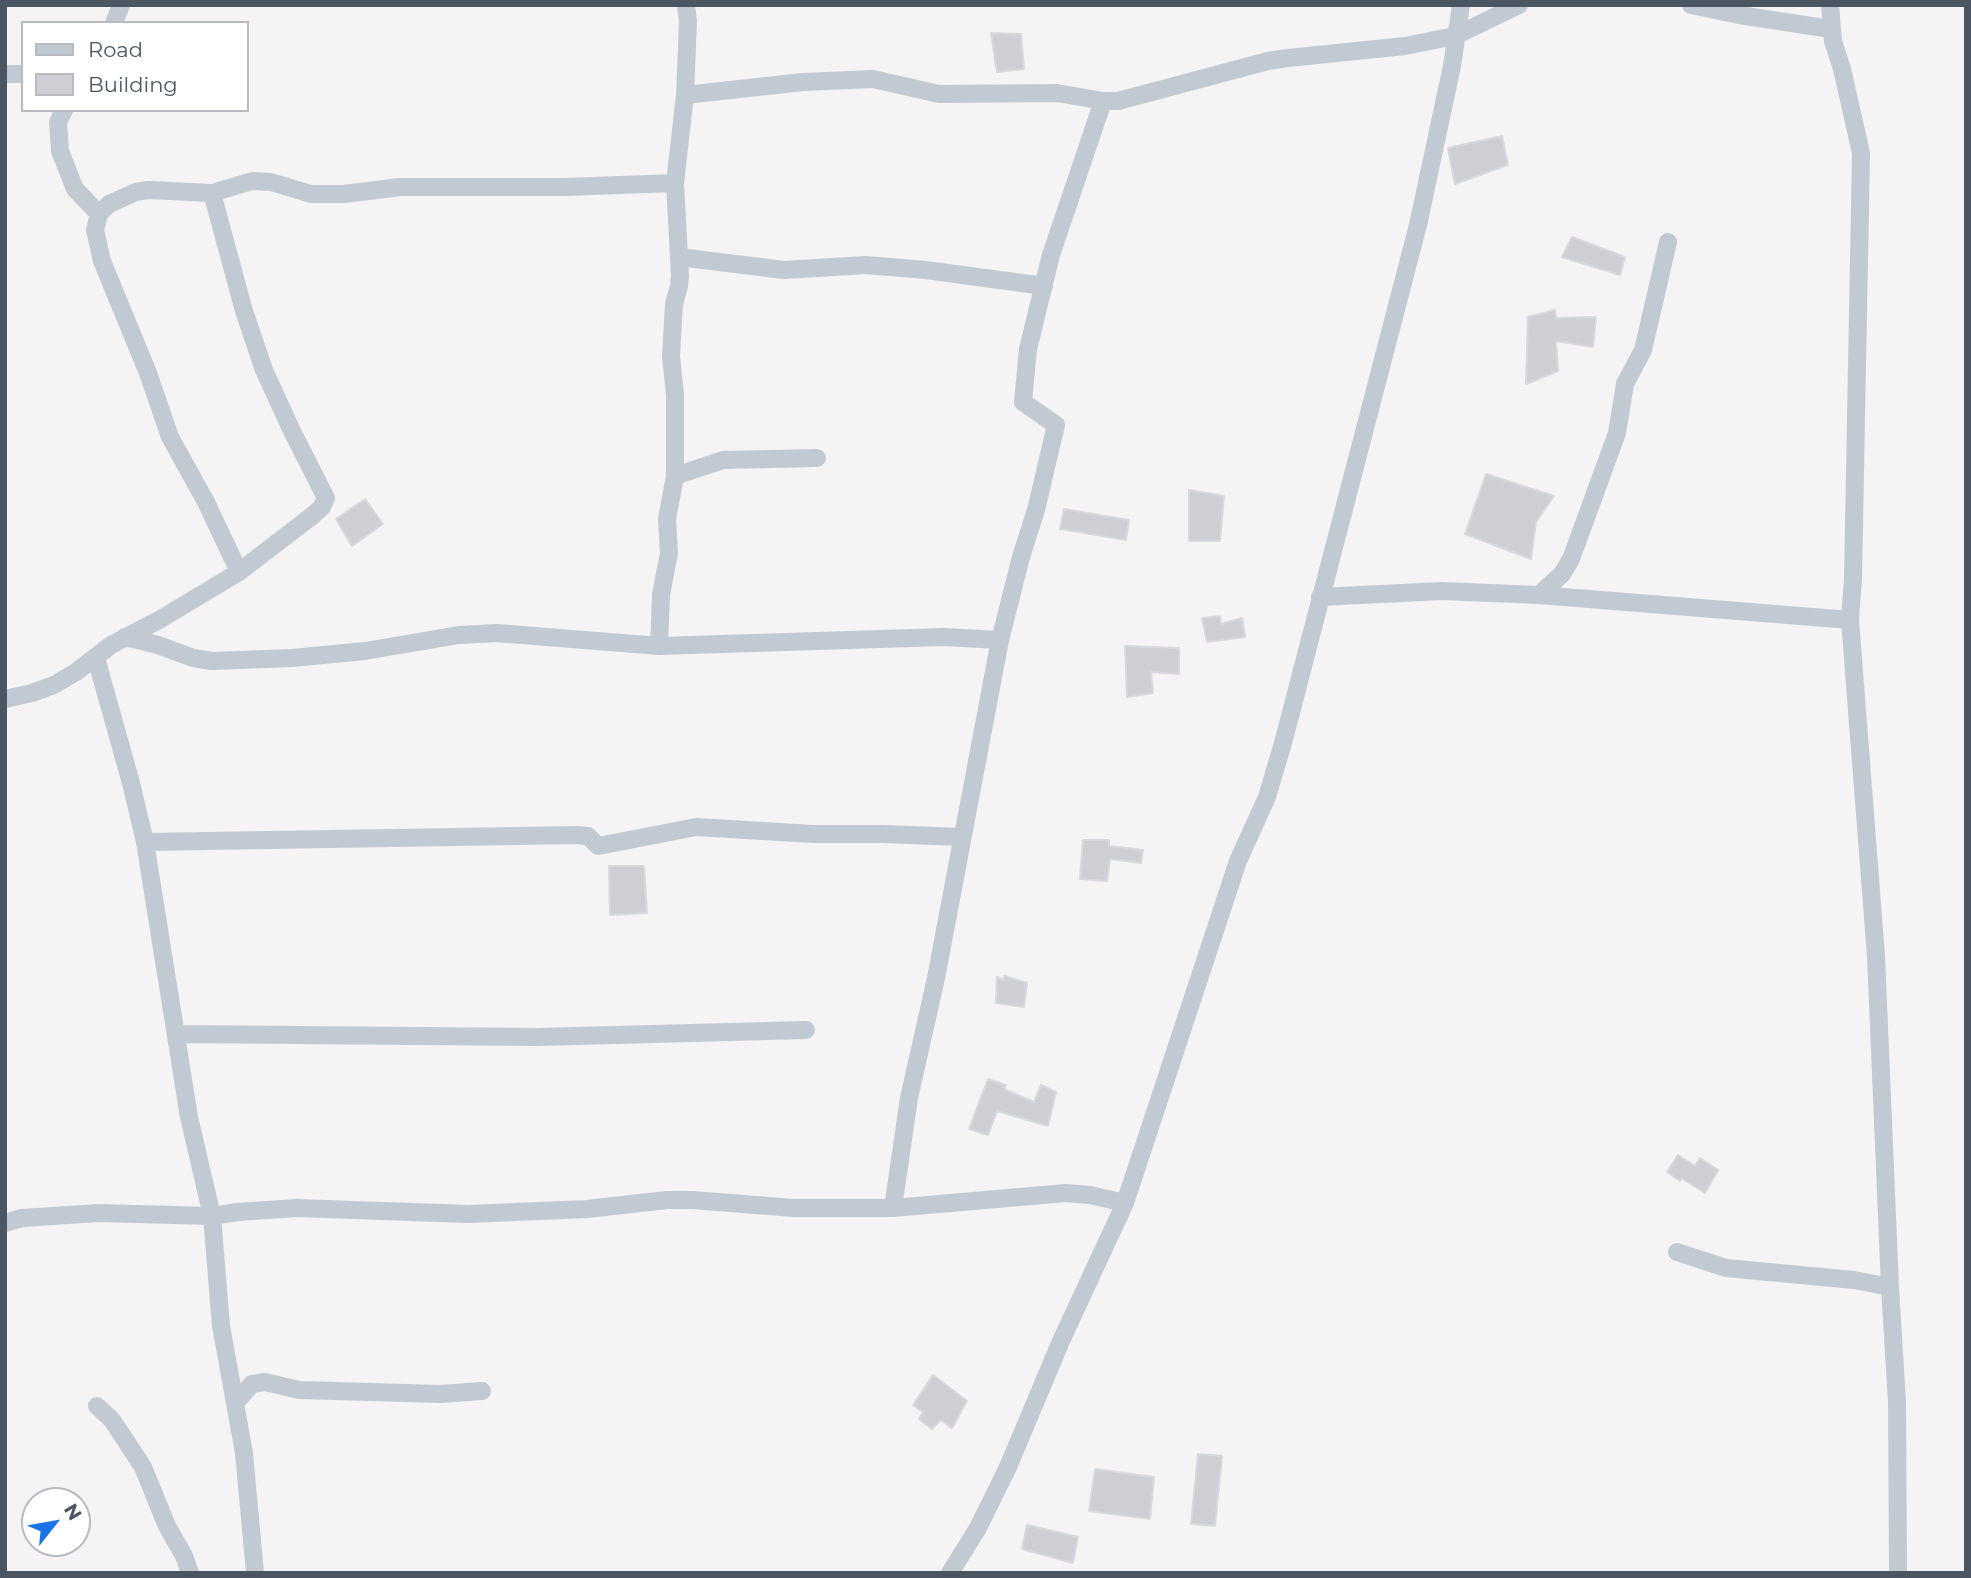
<!DOCTYPE html>
<html>
<head>
<meta charset="utf-8">
<style>
	body { margin:0 }
	#map { position:relative; width:1971px; height:1578px; overflow:hidden; background:#f5f3f3; font-family:Montserrat,sans-serif }
	canvas { display:block }
	.frame { position:absolute; inset:0; border:7px solid #4a5661; pointer-events:none }
	.legend { position:absolute; left:21px; top:21px; width:228px; height:91px; box-sizing:border-box; background:#fff; border:2px solid #b7bbc0; margin:0; padding:9px 12px; list-style:none; font-size:21px; color:#4a5661 }
	.legend li { display:flex; align-items:center; gap:14px; height:35px }
	.legend b { width:35px; border:2px solid #b7bbc0 }
	.north { position:absolute; left:21px; top:1487px; width:70px; height:70px; box-sizing:border-box; background:#fff; border:2px solid #b7bbc0; border-radius:50%; rotate:59deg; font-size:19px; font-weight:700; line-height:28px; text-align:center; color:#4a5661 }
	.north::after { content:''; display:block; margin:auto; width:24px; height:32px; background:#1a73e8; clip-path:polygon(50% 0,100% 100%,50% 72%,0 100%) }
</style>
</head>
<body>
<div id="map">
<canvas width="1971" height="1578"></canvas>
<div class="frame"></div>
<ul class="legend">
<li><b style="height:9px;background:#c1cad2"></b>Road</li>
<li><b style="height:19px;background:#cdcfd5"></b>Building</li>
</ul>
<div class="north">N</div>
</div>
<script>
const ctx = document.querySelector('canvas').getContext('2d');
ctx.lineJoin = 'round';
function fill(path, color) {
  ctx.fillStyle = color;
  ctx.fill(path, 'evenodd');
}
function shape(rows) {
  const path = new Path2D();
  for (const r of rows) {
    path.moveTo(r[0], r[1]);
    for (let i = 2; i < r.length; i += 2) path.lineTo(r[i], r[i + 1]);
  }
  return path;
}
function strokePath(path, color, width, dash) {
  ctx.strokeStyle = color;
  ctx.lineWidth = width;
  ctx.lineCap = dash ? 'butt' : 'round';
  ctx.setLineDash(dash || []);
  ctx.stroke(path);
}
const building = shape([
	[991,33,1021,34,1024,69,997,72,991,33],
	[1502,136,1508,165,1455,184,1448,148,1502,136],
	[1572,237,1625,257,1620,275,1562,257,1572,237],
	[1555,310,1556,318,1596,317,1593,347,1556,341,1558,371,1526,384,1528,317,1555,310],
	[1486,474,1554,496,1536,522,1531,559,1465,534,1486,474],
	[1189,490,1224,496,1220,541,1189,541,1189,490],
	[365,499,383,524,352,546,336,519,365,499],
	[1064,509,1129,520,1126,540,1060,529,1064,509],
	[1220,616,1221,624,1242,618,1245,637,1207,642,1202,618,1220,616],
	[1125,646,1179,648,1179,674,1151,672,1153,693,1127,697,1125,646],
	[1083,840,1109,840,1109,846,1143,850,1141,863,1110,859,1107,881,1080,879,1083,840],
	[609,866,644,866,647,913,610,915,609,866],
	[1004,976,1027,983,1024,1007,996,1003,997,977,1004,980,1004,976],
	[988,1079,1006,1085,1004,1089,1034,1102,1041,1085,1056,1092,1048,1126,997,1111,988,1135,969,1129,988,1079],
	[1678,1155,1695,1166,1700,1158,1718,1170,1705,1193,1681,1178,1680,1181,1667,1172,1678,1155],
	[933,1375,967,1401,952,1428,941,1420,932,1429,919,1419,923,1412,913,1405,933,1375],
	[1198,1454,1222,1456,1215,1526,1191,1524,1198,1454],
	[1095,1469,1154,1477,1150,1519,1089,1511,1095,1469],
	[1027,1525,1078,1537,1073,1563,1022,1549,1027,1525]
]);
fill(building, '#cdcfd5');
strokePath(building, '#d7d9de', 2);
strokePath(shape([
	[1691,5,1739,15,1831,29],
	[1830,5,1833,41,1842,69,1861,153,1853,578,1850,620,1876,956,1890,1287,1897,1402,1898,1573],
	[114,23,121,5],
	[5,74,23,74],
	[685,95,803,82,873,79,939,94,1057,93,1103,101,1118,101,1268,61,1288,58,1405,46,1455,36,1519,5],
	[64,110,58,122,60,151,75,189,99,214],
	[679,257,784,270,866,265,926,270,1044,286],
	[675,476,723,460,817,458],
	[239,572,206,502,170,437,148,373,102,261,95,230,99,214,109,204,136,192,148,190,212,193,252,181,271,182,311,194,344,194,400,187,565,187,675,183],
	[1539,595,1562,574,1571,559,1617,433,1625,384,1643,350,1668,242],
	[1320,597,1442,591,1539,595,1850,620],
	[125,637,158,645,193,658,212,661,292,658,365,651,459,635,497,633,659,646,943,637,1000,640],
	[659,646,661,595,669,553,667,519,675,476,675,395,671,356,674,304,679,286,680,276,675,183,685,95,688,21,686,5],
	[96,658,131,783,145,842,189,1117,212,1216,221,1326,244,1453,255,1573],
	[5,699,32,693,54,685,76,672,111,645,159,620,239,572,312,516,322,507,326,498,291,429,264,370,244,311,212,193],
	[145,842,577,835,588,836,598,846,696,827,813,834,883,834,962,837],
	[176,1034,538,1037,806,1030],
	[893,1208,909,1098,936,978,1000,640,1021,557,1036,510,1056,425,1023,402,1028,349,1051,255,1103,101],
	[5,1223,22,1218,98,1213,212,1216,238,1212,297,1208,468,1214,587,1209,667,1200,693,1200,793,1208,893,1208,1066,1193,1090,1195,1125,1203],
	[1677,1252,1726,1268,1854,1280,1890,1287],
	[236,1402,252,1384,265,1382,299,1390,440,1394,482,1391],
	[97,1406,112,1420,143,1467,167,1526,184,1556,190,1573],
	[950,1573,978,1528,1008,1467,1061,1341,1125,1203,1238,861,1267,797,1283,743,1418,225,1452,66,1461,5]
]), '#c1cad2', 18);
</script>
</body>
</html>
